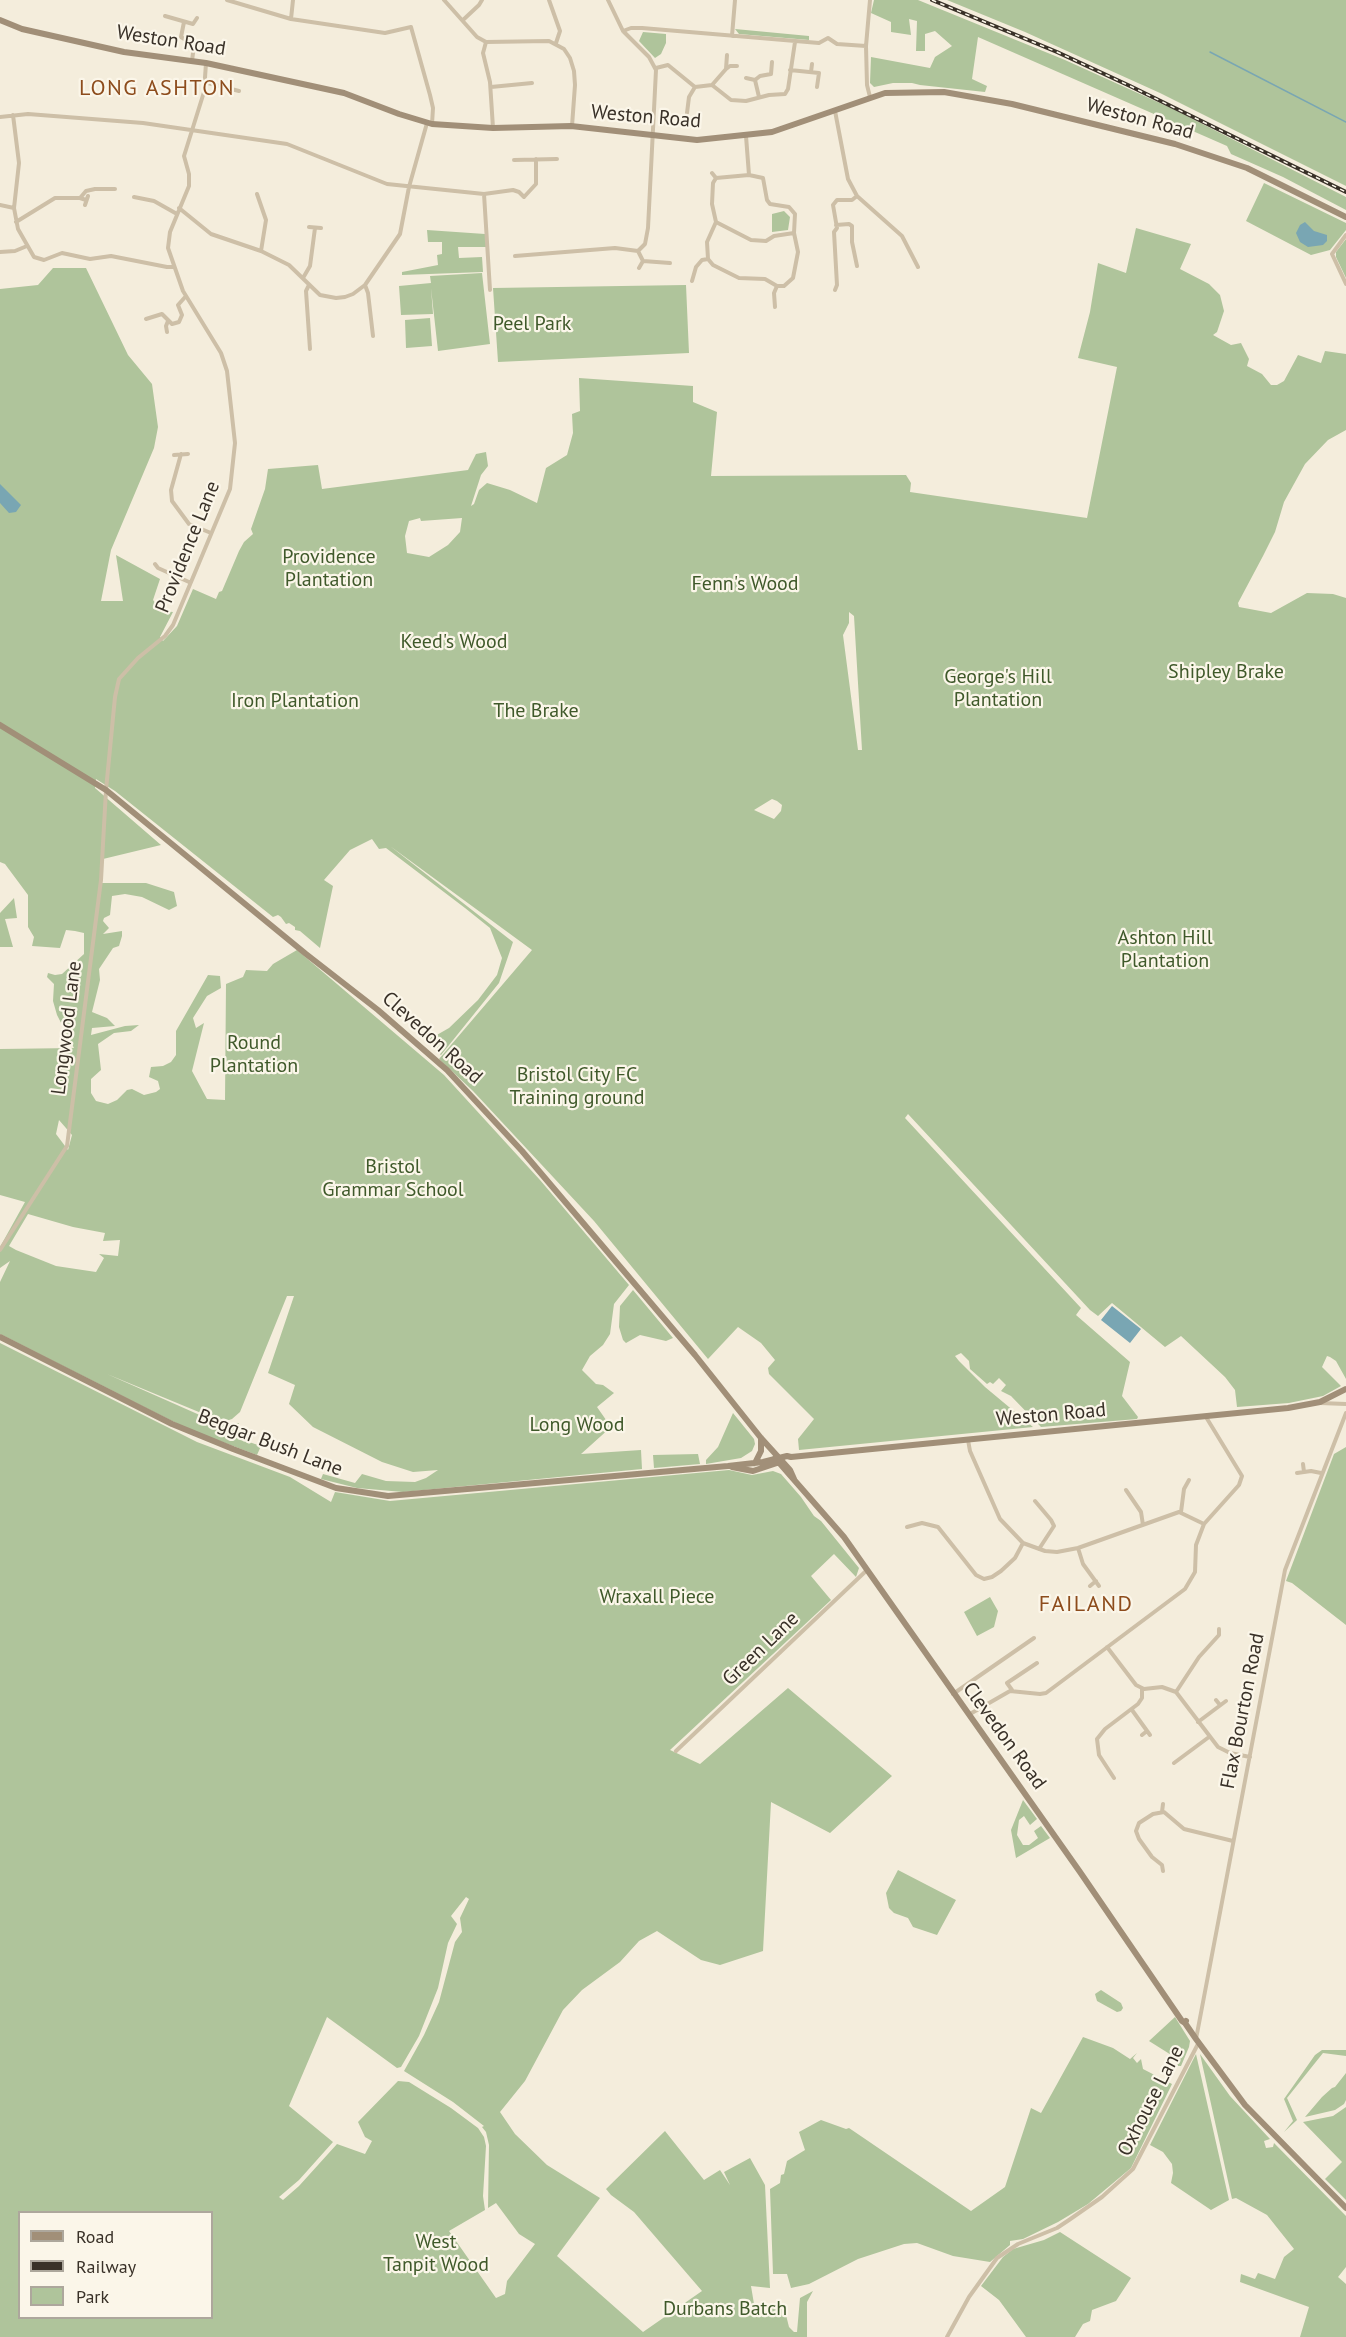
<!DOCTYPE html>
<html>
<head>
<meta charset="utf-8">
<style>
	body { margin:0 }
	#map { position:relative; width:1346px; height:2337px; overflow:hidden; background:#f4eddc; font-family:"PT Sans",sans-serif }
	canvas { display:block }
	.legend { position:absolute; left:18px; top:2211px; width:195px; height:108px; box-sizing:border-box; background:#fbf6e9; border:2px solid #ada79c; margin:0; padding:8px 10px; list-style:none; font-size:18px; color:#393128 }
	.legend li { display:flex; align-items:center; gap:12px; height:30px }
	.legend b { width:30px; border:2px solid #ada79c }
</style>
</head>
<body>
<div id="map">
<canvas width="1346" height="2337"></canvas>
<ul class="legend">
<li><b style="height:8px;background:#a18f78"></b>Road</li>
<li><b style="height:8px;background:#393128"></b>Railway</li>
<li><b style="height:16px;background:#afc49b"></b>Park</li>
</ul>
</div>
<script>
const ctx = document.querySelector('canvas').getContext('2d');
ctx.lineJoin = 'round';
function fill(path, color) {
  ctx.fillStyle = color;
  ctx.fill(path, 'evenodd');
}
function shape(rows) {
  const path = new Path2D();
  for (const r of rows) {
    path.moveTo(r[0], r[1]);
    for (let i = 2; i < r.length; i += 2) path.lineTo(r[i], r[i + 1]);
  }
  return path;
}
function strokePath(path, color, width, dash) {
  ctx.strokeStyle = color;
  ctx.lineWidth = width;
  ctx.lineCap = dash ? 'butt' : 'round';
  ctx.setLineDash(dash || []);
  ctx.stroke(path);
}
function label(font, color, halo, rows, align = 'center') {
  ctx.font = font + ' "PT Sans",sans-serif';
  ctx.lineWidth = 4.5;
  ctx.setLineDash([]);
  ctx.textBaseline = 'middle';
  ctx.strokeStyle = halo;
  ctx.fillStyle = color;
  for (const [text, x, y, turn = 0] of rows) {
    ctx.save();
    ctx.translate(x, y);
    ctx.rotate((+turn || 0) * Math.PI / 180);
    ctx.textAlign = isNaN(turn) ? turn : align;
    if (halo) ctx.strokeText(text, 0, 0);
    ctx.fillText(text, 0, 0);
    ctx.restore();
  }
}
fill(shape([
	[874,0,918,0,1065,60,1173,109,1346,197,1346,210,1283,177,1231,154,1227,146,978,37,972,79,987,86,985,92,920,85,912,83,893,83,874,87,870,83,871,57,930,68,935,57,952,46,935,31,925,34,925,51,916,51,917,21,909,19,911,35,891,32,891,22,871,13],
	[947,0,1346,0,1346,186,1160,93,1025,32],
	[735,29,809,36,809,40,739,34],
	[643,32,666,34,666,43,661,54,655,58,639,41],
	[1264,183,1346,223,1346,230,1330,250,1311,255,1246,221],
	[784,211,790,217,788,230,772,232,772,214],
	[1136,228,1191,244,1180,269,1209,284,1220,295,1224,311,1217,332,1213,335,1231,345,1241,343,1249,359,1247,366,1262,374,1271,385,1277,385,1284,381,1298,355,1321,363,1325,351,1346,354,1346,430,1328,440,1305,464,1284,502,1275,532,1263,556,1238,603,1239,607,1271,613,1307,593,1333,594,1346,598,1346,1379,1336,1361,1330,1357,1327,1356,1322,1367,1341,1386,1323,1396,1289,1403,1237,1407,1235,1390,1225,1377,1181,1336,1165,1347,1112,1303,1098,1316,1090,1310,908,1114,905,1118,1081,1308,1076,1315,1130,1362,1122,1396,1138,1417,1137,1419,1041,1427,1011,1396,1001,1391,1006,1385,999,1378,993,1384,990,1382,987,1384,970,1369,969,1361,961,1353,955,1356,959,1361,985,1387,1033,1427,799,1450,798,1439,814,1419,769,1374,768,1368,775,1360,761,1343,738,1327,708,1359,594,1221,473,1091,439,1059,532,950,390,846,513,942,499,983,441,1055,437,1052,437,1047,428,1038,435,1036,449,1028,478,1000,497,975,502,958,490,928,465,908,386,848,379,849,372,839,350,850,324,880,333,886,320,948,300,931,295,930,295,927,289,923,286,924,281,917,278,915,273,917,115,791,96,779,95,788,161,845,103,859,101,883,146,883,174,892,177,906,169,910,142,897,125,894,112,896,110,915,104,918,103,921,109,928,103,934,122,931,122,936,119,946,113,948,99,969,100,980,92,1012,107,1018,115,1026,92,1028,91,1035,125,1026,139,1025,131,1031,114,1033,98,1044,101,1070,91,1079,91,1093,96,1101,108,1104,117,1100,127,1090,132,1089,144,1095,156,1092,160,1089,158,1081,149,1077,151,1067,163,1066,171,1062,176,1055,176,1031,208,975,220,976,221,988,207,996,193,1018,196,1028,204,1023,192,1071,207,1099,225,1100,226,984,243,977,246,970,267,971,273,964,297,950,444,1075,540,1180,629,1285,614,1304,610,1334,603,1345,590,1356,582,1370,596,1384,603,1385,614,1393,597,1407,611,1427,581,1454,641,1450,642,1469,403,1492,357,1488,321,1479,323,1474,355,1483,362,1474,386,1481,415,1482,426,1478,438,1470,413,1472,382,1462,313,1427,289,1404,295,1385,268,1373,294,1296,287,1296,240,1412,232,1419,223,1422,107,1374,220,1424,239,1423,234,1437,261,1446,257,1455,188,1429,0,1334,0,1282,10,1261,0,1268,0,1247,25,1202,0,1195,0,1049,74,1048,57,1015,53,1001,54,984,47,977,48,973,55,975,62,974,84,954,84,933,75,931,66,930,60,948,32,946,34,937,28,927,28,895,5,864,0,862,0,289,38,285,53,268,86,268,128,355,152,384,158,427,154,448,111,550,101,601,123,601,116,555,160,579,153,600,162,611,173,612,160,637,163,641,177,626,193,589,216,599,219,592,222,591,239,551,244,542,253,534,251,529,265,489,268,469,318,465,322,489,468,470,476,454,486,452,488,466,481,475,471,506,474,504,479,490,487,483,510,490,537,503,546,468,567,455,573,433,572,414,580,411,579,378,693,386,693,402,717,412,711,476,906,475,911,483,910,492,1087,518,1117,367,1078,358,1090,312,1098,263,1126,273],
	[420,518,421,521,462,518,460,532,448,545,429,557,407,553,405,536,409,521],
	[849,612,854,616,862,750,858,750,843,635,849,623],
	[772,799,777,801,782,805,781,811,774,819,754,810],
	[59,1120,72,1135,68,1150,56,1134],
	[28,1214,73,1227,105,1233,103,1241,120,1240,118,1256,99,1254,104,1258,96,1272,56,1266,16,1250,9,1246],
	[427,230,485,234,487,247,458,247,459,258,482,257,483,272,402,275,402,272,438,265,437,255,442,254,442,242,428,242],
	[1346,239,1346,278,1336,257,1336,252],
	[482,273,490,344,438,351,431,288,433,314,401,315,399,286,431,283,430,276],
	[686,285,689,353,498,362,493,288],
	[430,318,432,346,406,348,405,320],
	[14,898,17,918,5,919,13,947,0,947,0,913],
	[633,1290,673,1338,666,1341,640,1335,626,1343,623,1340,619,1327,620,1306],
	[0,1343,197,1442,290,1477,331,1502,335,1492,390,1501,729,1470,752,1475,773,1471,781,1474,801,1497,814,1516,821,1521,859,1568,856,1577,834,1554,811,1576,831,1600,670,1750,700,1764,788,1688,892,1776,830,1833,771,1802,763,1951,720,1965,701,1960,657,1931,639,1941,620,1962,582,1990,563,2010,525,2081,500,2112,515,2134,547,2165,600,2198,557,2256,643,2332,702,2291,634,2212,611,2195,606,2189,665,2131,704,2180,720,2170,730,2185,724,2172,750,2158,765,2185,770,2288,751,2286,754,2304,760,2305,766,2311,773,2305,779,2305,786,2315,789,2327,794,2332,797,2332,800,2298,813,2291,807,2302,807,2337,0,2337],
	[466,1897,469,1899,460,1918,462,1932,455,1942,439,2002,424,2035,404,2071,453,2102,484,2126,482,2127,486,2132,489,2145,488,2208,496,2203,519,2234,535,2244,507,2281,505,2294,496,2298,449,2231,485,2210,483,2196,486,2146,484,2137,478,2128,451,2108,409,2082,398,2081,358,2122,365,2137,372,2141,365,2154,337,2144,299,2186,283,2200,279,2197,299,2180,333,2142,289,2106,327,2017,397,2068,401,2067,419,2036,438,1988,448,1943,457,1924,451,1916],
	[20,2212,212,2212,212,2318,20,2318],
	[733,1413,754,1439,755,1444,752,1451,741,1458,706,1464,706,1460,718,1447],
	[1346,1447,1346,1625,1292,1583,1286,1581,1334,1454],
	[698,1454,700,1464,654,1468,653,1455],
	[990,1597,998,1611,994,1627,977,1636,964,1612],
	[1023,1800,1037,1819,1030,1825,1024,1816,1019,1820,1017,1835,1023,1845,1029,1845,1038,1838,1034,1831,1041,1826,1050,1838,1016,1858,1011,1830],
	[898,1870,956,1900,937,1935,913,1927,908,1918,894,1913,889,1908,886,1893],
	[1101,1990,1121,2003,1123,2008,1121,2011,1117,2012,1097,2001,1095,1994],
	[1175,2017,1190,2041,1189,2047,1181,2066,1178,2066,1176,2058,1149,2041],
	[1083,2037,1113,2048,1130,2059,1137,2053,1133,2058,1137,2063,1141,2059,1143,2069,1172,2084,1131,2168,1088,2204,1058,2222,1023,2239,1010,2241,1010,2245,990,2262,953,2256,917,2243,904,2244,858,2259,809,2284,791,2288,787,2274,773,2274,770,2189,780,2183,781,2175,784,2174,787,2161,805,2150,799,2132,821,2120,846,2129,849,2128,971,2211,1005,2187,1031,2108,1041,2113],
	[1322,2050,1346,2050,1346,2056,1323,2053,1287,2098,1297,2120,1284,2132,1293,2121,1284,2099,1315,2055],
	[1196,2054,1229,2200,1211,2210,1171,2183,1173,2173,1172,2164,1163,2152,1150,2145],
	[1200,2054,1230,2096,1270,2139,1264,2141,1266,2148,1273,2147,1274,2143,1346,2216,1346,2267,1338,2277,1346,2284,1346,2337,1300,2337,1309,2307,1240,2282,1241,2274,1255,2279,1258,2273,1275,2279,1284,2257,1294,2249,1267,2215,1236,2198,1232,2199],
	[1346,2073,1346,2100,1344,2104,1335,2110,1305,2117,1322,2097,1332,2088,1335,2087],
	[1346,2107,1346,2200,1325,2179,1342,2162,1303,2122,1333,2116],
	[1060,2232,1131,2278,1116,2301,1092,2310,1090,2321,1083,2324,1075,2337,1026,2337,999,2300,981,2286,1003,2257,1013,2249,1044,2240]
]), '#afc49b');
fill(shape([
	[1305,222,1314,231,1327,235,1327,241,1323,245,1308,247,1300,242,1296,233,1300,225],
	[0,484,21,505,16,512,9,513,0,503],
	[1112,1306,1141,1329,1130,1343,1101,1320]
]), '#79a6b3');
strokePath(shape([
	[1210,52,1346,122]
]), '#79a6b3', 1.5);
strokePath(shape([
	[227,0,291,19,385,33,411,27,430,95,433,108,432,124],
	[444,0,477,37,486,42,549,41,564,49,570,58,574,71,575,85,572,126],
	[549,0,560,31,556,43],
	[165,16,193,24,197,18],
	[291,19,293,0],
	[463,20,479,5,482,0],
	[184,22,181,37,194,45,192,61],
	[623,31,631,28,642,28,819,43,828,38,837,44,866,46],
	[732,36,735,0],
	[486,42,483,53,490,82,493,128],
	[656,68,668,65,695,87,712,85,731,100,746,101,769,95,785,94,788,89,795,42],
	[726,69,730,66,737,66],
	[790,70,819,73,817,87],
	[811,72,812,64],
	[746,78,755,80],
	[204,82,239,91],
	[712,85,726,69,727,55],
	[491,87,532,83],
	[759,97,755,80,760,76,771,74,772,62],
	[870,97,867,85,866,46,870,0],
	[835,111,848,179,857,196,902,236,918,267],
	[687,113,689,97,695,87],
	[13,115,19,163,14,208,18,229,34,257,44,260,62,253,90,259,111,256,167,267,174,267],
	[0,117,28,114,143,123,287,144,387,184,484,194,513,190,519,192,524,197,536,184,536,159],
	[746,136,749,175],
	[514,160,557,159],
	[712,173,716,178],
	[749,175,763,178,767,200,770,204,789,207,795,214,794,233,798,252,793,278,784,286,777,286,765,279,739,278,713,265,708,259,707,242,716,222,712,204,713,183,716,178,749,175],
	[257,194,266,220,261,251],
	[484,194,490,290],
	[134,197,154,201,177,214],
	[86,200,80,198,86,191,95,189,115,189],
	[0,205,14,208],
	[85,205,88,196],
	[179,208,211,234,261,251,289,265,320,295,336,298,345,297,353,294,365,285,400,234,409,187,427,123],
	[16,222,55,198,80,198],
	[716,222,751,240,766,241,774,236,794,233],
	[836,225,849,224,852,226,852,242,857,266],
	[309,227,321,228],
	[1346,235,1332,254,1346,284],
	[638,251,643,261,670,263],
	[0,252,15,251,27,246],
	[515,256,615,248,638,251,645,244,648,228,656,70,649,57,623,31,608,0],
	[639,268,643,261],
	[303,278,310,266,315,228],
	[692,281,696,267,702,260,708,259],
	[309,285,306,291,310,349],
	[365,285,368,293,373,336],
	[835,290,837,285,834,232,837,228,833,205,837,200,852,200,857,196],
	[775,307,774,293,777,286],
	[146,319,162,314,172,324,179,322,182,315,178,305,186,296],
	[167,332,166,326,168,321],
	[181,454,171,490,172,501,189,524,211,533],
	[174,455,188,454],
	[155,564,158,568,189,582],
	[0,1250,67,1146,101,880,106,790,115,697,119,679,138,658,165,636,173,625,230,489,235,443,227,371,221,353,183,291,168,248,170,232,189,186,189,174,184,156,204,92,206,63],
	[1320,1403,1346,1404],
	[968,1440,970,1451,1000,1519,1023,1543,1045,1551,1057,1552,1078,1548,1179,1512,1204,1524,1239,1485,1242,1476,1206,1417],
	[1303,1464,1304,1472],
	[1297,1473,1311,1471,1321,1473],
	[1126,1490,1141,1512,1143,1525],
	[1035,1501,1051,1520,1054,1526,1039,1549],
	[1181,1512,1184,1489,1189,1480],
	[907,1527,922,1523,938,1527,976,1575,984,1579,992,1577,1001,1571,1015,1558,1023,1543],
	[1078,1548,1083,1564,1099,1586],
	[1090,1586,1096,1581],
	[1107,1647,1136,1685,1144,1689,1162,1687,1176,1692,1218,1747,1230,1753,1250,1757],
	[1012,1690,1007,1683,1037,1663],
	[1176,1692,1199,1657,1219,1635,1219,1629],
	[953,1694,1034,1638],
	[1216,1700,1220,1705],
	[1132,1710,1150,1735],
	[970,1714,1010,1691,1040,1694,1046,1693,1185,1589,1195,1572,1196,1545,1204,1524],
	[1198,1722,1226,1701],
	[1142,1735,1147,1731],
	[676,1751,867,1570],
	[1174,1763,1209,1737],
	[1114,1778,1099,1755,1097,1739,1105,1729,1138,1704,1142,1698,1142,1689],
	[1162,1812,1163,1804],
	[1163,1871,1162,1865,1152,1857,1139,1839,1136,1831,1139,1823,1153,1814,1164,1812,1184,1829,1233,1841],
	[1196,2039,1285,1570,1346,1413],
	[947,2337,969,2297,997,2258,1018,2244,1057,2228,1069,2220,1102,2197,1133,2169,1199,2042]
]), '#cdbfa7', 4);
strokePath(shape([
	[0,20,22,29,124,52,206,63,344,93,399,114,432,124,493,128,571,126,697,140,772,132,885,93,944,92,1012,104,1175,144,1247,168,1346,217],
	[0,725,106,790,306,954,378,1010,447,1070,522,1151,695,1355,761,1438,790,1470,794,1479],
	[0,1337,172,1424,233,1449,336,1488,388,1496,728,1466,763,1462,787,1456,791,1457,1288,1408,1320,1402,1346,1389],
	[775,1458,844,1537,1080,1872,1182,2021,1185,2023],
	[755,1463,761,1451,761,1438],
	[732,1467,753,1471,780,1462],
	[1186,2021,1185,2023,1196,2039,1245,2105,1346,2208]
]), '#a18f78', 6);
const rail = shape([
	[932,0,1057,52,1130,86,1346,192]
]);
strokePath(rail, '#393128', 4);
strokePath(rail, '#fbf6e9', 1.5, [4.5]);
label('20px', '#393128', '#fbf6e9', [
	["Weston Road",171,41,9],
	["Weston Road",646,117,5],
	["Weston Road",1140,119,15],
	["Providence Lane",188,547,-68],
	["Longwood Lane",67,1028,-83],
	["Clevedon Road",432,1038,42],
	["Weston Road",1051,1415,-5],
	["Beggar Bush Lane",270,1443,21],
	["Green Lane",761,1649,-44],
	["Flax Bourton Road",1243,1711,-79],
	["Clevedon Road",1004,1736,54],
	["Oxhouse Lane",1151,2101,-63]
]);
label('20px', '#3f592a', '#fbf6e9', [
	["Peel Park",532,324],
	["Providence",329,557],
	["Plantation",329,580],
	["Fenn's Wood",745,584],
	["Keed's Wood",454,642],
	["Shipley Brake",1226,672],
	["George's Hill",998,677],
	["Plantation",998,700],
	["Iron Plantation",295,701],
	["The Brake",536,711],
	["Ashton Hill",1165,938],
	["Plantation",1165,961],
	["Round",254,1043],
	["Plantation",254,1066],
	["Bristol City FC",577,1075],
	["Training ground",577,1098],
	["Bristol",393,1167],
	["Grammar School",393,1190],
	["Long Wood",577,1425],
	["Wraxall Piece",657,1597],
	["West",436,2242],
	["Tanpit Wood",436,2265],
	["Durbans Batch",725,2309]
]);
ctx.letterSpacing = '1.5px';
label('22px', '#8d4c1c', '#fbf6e9', [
	["LONG ASHTON",157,89],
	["FAILAND",1086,1605]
]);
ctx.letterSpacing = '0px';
</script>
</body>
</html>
